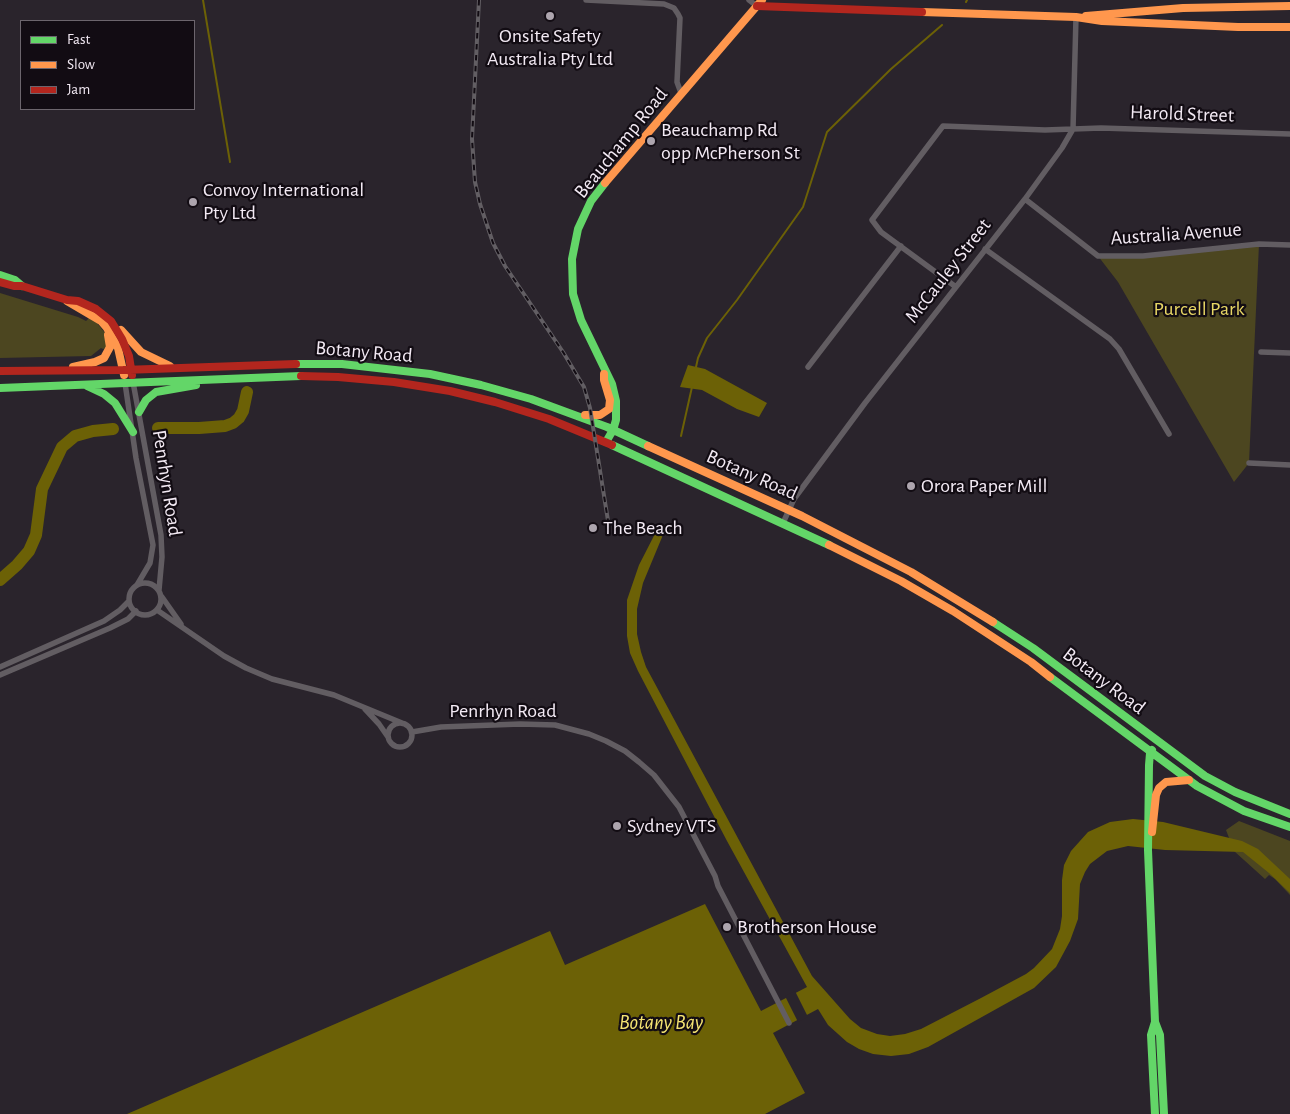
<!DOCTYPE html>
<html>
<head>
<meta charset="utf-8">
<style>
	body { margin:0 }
	#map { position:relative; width:1290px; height:1114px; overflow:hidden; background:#2a242c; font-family:"Alegreya Sans",sans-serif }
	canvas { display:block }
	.legend { position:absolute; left:20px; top:20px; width:175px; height:90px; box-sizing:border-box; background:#120c13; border:1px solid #6c656d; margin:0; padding:6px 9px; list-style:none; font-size:15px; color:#f3eaf4 }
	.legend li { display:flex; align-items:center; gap:10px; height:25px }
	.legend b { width:25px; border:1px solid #6c656d }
</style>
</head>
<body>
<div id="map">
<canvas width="1290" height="1114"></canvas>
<ul class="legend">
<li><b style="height:6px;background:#63d668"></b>Fast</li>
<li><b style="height:6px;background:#ff974d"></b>Slow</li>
<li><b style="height:6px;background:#b3261e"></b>Jam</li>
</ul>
</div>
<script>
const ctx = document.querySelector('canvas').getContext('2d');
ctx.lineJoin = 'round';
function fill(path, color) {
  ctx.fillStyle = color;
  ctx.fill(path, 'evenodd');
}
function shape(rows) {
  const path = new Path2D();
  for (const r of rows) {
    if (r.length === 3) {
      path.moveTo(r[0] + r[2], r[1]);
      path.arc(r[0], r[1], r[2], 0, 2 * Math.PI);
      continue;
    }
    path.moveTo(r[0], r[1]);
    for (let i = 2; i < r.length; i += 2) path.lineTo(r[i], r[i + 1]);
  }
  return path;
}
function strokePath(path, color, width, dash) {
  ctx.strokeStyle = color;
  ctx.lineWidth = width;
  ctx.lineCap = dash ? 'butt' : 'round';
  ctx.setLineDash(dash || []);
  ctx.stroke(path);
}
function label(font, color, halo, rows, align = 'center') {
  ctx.font = font + ' "Alegreya Sans",sans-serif';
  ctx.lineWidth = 4.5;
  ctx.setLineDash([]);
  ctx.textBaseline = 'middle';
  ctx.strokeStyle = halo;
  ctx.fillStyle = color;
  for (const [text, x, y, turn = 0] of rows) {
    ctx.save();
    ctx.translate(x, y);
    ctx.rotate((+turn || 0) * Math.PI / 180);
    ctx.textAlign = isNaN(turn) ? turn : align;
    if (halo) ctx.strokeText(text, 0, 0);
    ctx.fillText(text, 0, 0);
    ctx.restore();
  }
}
fill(shape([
	[1259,244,1249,463,1234,482,1118,282,1098,256,1143,256],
	[0,293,78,317,86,321,89,318,97,323,105,333,107,347,103,349,101,348,91,356,0,358],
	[1239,821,1290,841,1290,895,1275,879,1269,875,1265,879,1234,851,1226,830]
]), '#4c4620');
fill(shape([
	[688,365,705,369,767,403,759,417,737,409,702,390,680,387],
	[660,524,666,526,665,530,643,583,637,609,637,634,641,652,646,667,812,976,850,1019,861,1028,877,1034,890,1036,905,1034,921,1029,981,998,1026,974,1034,968,1052,949,1060,929,1062,916,1062,880,1064,865,1071,851,1088,832,1110,822,1133,819,1163,822,1242,841,1258,849,1290,879,1290,893,1269,873,1243,852,1165,850,1128,846,1107,851,1090,864,1085,872,1080,884,1078,919,1070,941,1056,967,1034,988,928,1047,909,1054,891,1056,873,1054,859,1049,847,1042,828,1025,818,1009,773,1033,805,1093,765,1114,127,1114,550,931,565,965,705,904,761,1011,807,987,727,841,638,671,630,653,627,636,627,600,639,565]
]), '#6c6106');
fill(shape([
	[795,991,808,1017,798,1022,785,996]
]), '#2a242c');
strokePath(shape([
	[203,0,230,162],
	[966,2,967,0],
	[696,367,698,358,707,338,737,300,803,207,827,132,891,69,942,25],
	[681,436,692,387]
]), '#6c6106', 2);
strokePath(shape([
	[158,428,199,428,225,426,233,423,239,418,243,411,247,392],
	[0,580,17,565,29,551,36,535,42,489,62,447,75,436,93,431,113,429]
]), '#6c6106', 12);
strokePath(shape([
	[586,0,664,4,674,8,678,14,680,18,677,82,681,93],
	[749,0,757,6],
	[1025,199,1098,256,1143,256,1259,244,1290,245],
	[985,249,1110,339,1119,349,1169,434],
	[956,287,881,232,872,220,943,126,1045,130,1101,128,1290,134],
	[1261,352,1290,353],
	[808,367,901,246],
	[133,382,161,535,162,557,159,590],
	[125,383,136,458,153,545,150,563,137,585],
	[1249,463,1290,465],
	[783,523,794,499,865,403,1025,199,1062,148,1073,129,1076,17],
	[145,599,16],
	[162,597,181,624],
	[157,610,224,656,246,668,272,679,334,695,402,723],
	[0,667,104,621,120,610,129,601],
	[0,675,110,628,128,619,136,611],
	[365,709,379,724,388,737],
	[400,735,12],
	[412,732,441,727,520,724,555,725,589,734,606,741,625,751,639,762,654,775,679,807,715,876,718,886,789,1023]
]), '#625d62', 5.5);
strokePath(shape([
	[605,183,591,201,578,229,572,259,573,294,581,320,612,384,616,401,616,420,613,430,606,442],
	[0,275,15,280,22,286],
	[296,364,342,364,430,374,481,385,531,399,607,427,648,446],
	[87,386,104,394,115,403,133,432],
	[0,388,301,376],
	[139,412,146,400,156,392,196,385],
	[612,445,829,545],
	[993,622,1033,648,1205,776,1235,792,1290,814],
	[1050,677,1197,786,1244,811,1290,827],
	[1152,750,1150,753,1149,765,1148,850,1155,1022,1160,1035,1164,1114],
	[1155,1022,1151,1035,1155,1114]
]), '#63d668', 8);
strokePath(shape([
	[922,12,1076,17,1102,21,1238,27,1290,27],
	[1086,16,1183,8,1290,6],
	[605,183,762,0],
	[67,301,101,321,107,328,118,348,124,375],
	[121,330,141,352,170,366],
	[73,367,95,362,104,358,110,347,108,335],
	[585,415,600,415,609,409,610,400,604,380,604,374],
	[648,446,802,516,911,572,993,622],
	[829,545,901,581,953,611,1031,662,1050,677],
	[1152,832,1156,795,1159,788,1166,782,1189,780]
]), '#ff974d', 8);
strokePath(shape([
	[757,6,922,12],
	[0,282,14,286,22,286,67,300,78,301,96,309,111,321,122,339,129,356,132,375],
	[0,371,123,370,296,364],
	[301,376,338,377,394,382,450,391,495,402,549,419,612,445]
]), '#b3261e', 8);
const rail = shape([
	[479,0,472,139,475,182,480,204,493,243,505,266,563,352,584,387,590,408,609,527]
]);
strokePath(rail, '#625e63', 4);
strokePath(rail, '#120c13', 2, [5.5]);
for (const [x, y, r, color] of [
	[550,16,5,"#ada5ae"],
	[651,141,5,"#ada5ae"],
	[193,202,5,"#ada5ae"],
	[911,486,5,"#ada5ae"],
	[593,528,5,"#ada5ae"],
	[617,826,5,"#ada5ae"],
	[727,927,5,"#ada5ae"]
]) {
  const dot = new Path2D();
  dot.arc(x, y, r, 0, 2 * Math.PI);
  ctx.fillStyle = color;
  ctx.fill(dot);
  strokePath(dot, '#120c13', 2);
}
label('20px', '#f3eaf4', '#120c13', [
	["Onsite Safety",550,36,"center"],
	["Australia Pty Ltd",550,59,"center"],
	["Beauchamp Rd",661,130],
	["opp McPherson St",661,153],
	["Convoy International",203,190],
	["Pty Ltd",203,213],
	["Orora Paper Mill",921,486],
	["The Beach",603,528],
	["Sydney VTS",627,826],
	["Brotherson House",737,927]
], 'left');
label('20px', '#f3eaf4', '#120c13', [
	["Harold Street",1182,114,2],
	["Beauchamp Road",621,143,-51],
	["Australia Avenue",1176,234,-4],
	["McCauley Street",948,271,-52],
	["Botany Road",364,352,5],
	["Botany Road",752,475,24],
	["Penrhyn Road",167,483,81],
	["Botany Road",1104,681,37],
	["Penrhyn Road",503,711]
]);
label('20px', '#e7d665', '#120c13', [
	["Purcell Park",1199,309]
]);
label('italic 21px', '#f5e473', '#120c13', [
	["Botany Bay",661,1023]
]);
</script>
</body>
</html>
